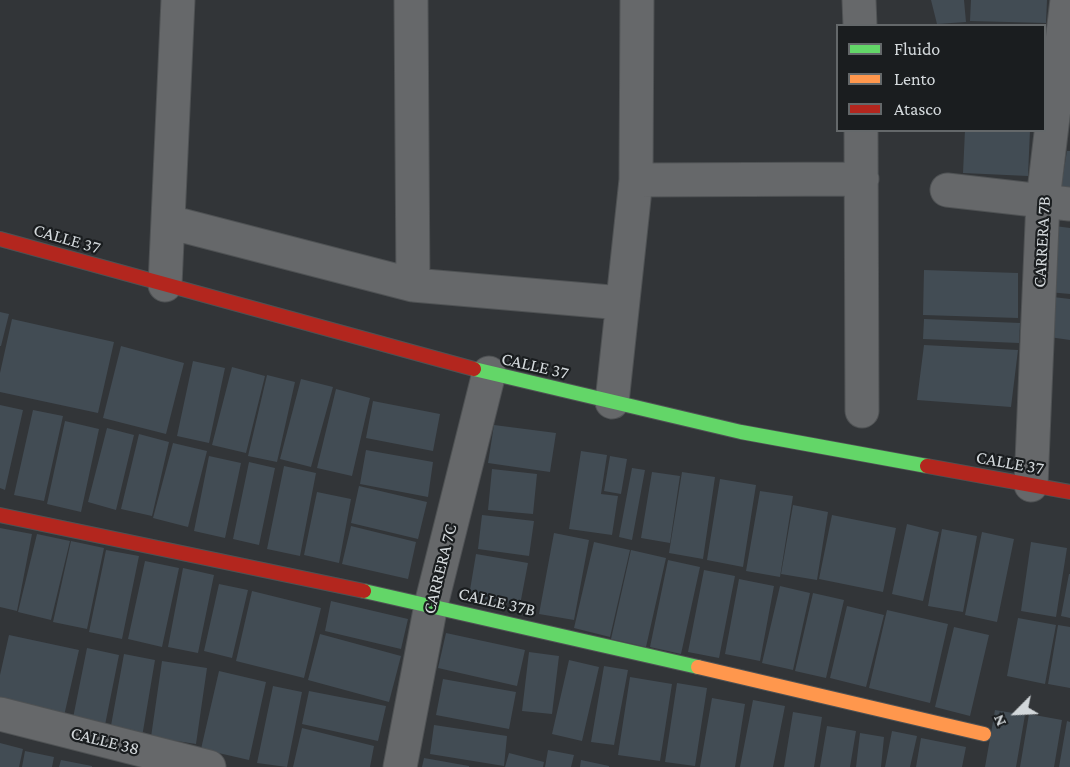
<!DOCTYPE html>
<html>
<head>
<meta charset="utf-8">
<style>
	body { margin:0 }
	#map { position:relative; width:1070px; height:767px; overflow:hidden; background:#323538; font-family:"Crimson Pro",serif }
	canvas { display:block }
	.legend { position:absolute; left:836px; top:24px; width:210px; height:108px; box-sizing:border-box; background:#1a1d1f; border:2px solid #64686a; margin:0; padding:8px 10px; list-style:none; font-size:18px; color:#d3d8db }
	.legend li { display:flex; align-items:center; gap:12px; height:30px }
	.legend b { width:30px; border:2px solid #64686a }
	.north { position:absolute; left:986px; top:683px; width:60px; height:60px; -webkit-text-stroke:4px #1a1d1f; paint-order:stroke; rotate:246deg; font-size:16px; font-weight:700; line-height:24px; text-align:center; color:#d3d8db }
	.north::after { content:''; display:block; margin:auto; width:21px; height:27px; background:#d3d8db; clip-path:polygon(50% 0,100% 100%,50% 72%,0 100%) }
</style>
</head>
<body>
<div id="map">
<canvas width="1070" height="767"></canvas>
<ul class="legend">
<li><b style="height:8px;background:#63d668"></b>Fluido</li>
<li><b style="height:8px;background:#ff974d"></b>Lento</li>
<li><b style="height:8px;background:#b3261e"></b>Atasco</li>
</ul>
<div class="north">N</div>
</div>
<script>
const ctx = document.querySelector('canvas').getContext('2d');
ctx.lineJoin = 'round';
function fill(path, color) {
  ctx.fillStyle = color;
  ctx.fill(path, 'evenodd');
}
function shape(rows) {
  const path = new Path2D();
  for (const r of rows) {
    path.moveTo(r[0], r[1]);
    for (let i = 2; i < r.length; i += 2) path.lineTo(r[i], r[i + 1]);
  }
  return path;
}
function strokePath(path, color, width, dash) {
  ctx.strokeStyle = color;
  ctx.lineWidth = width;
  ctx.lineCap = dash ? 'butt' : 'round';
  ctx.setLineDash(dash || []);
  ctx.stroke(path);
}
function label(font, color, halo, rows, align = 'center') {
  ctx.font = font + ' "Crimson Pro",serif';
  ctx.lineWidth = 4.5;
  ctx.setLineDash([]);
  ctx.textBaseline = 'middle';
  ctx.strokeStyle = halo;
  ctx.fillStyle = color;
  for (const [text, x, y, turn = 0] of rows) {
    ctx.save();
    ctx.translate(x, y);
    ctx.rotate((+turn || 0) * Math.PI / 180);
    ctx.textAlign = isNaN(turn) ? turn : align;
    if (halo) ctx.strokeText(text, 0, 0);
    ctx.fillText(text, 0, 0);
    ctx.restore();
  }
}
fill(shape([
	[931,0,964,0,966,22,937,24],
	[971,0,1047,0,1046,23,970,21],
	[965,130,1030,130,1028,176,963,173],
	[1067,151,1070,151,1070,188,1061,187],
	[1055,226,1070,228,1070,294,1048,292],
	[924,270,1018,273,1018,318,923,315],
	[1053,297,1070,299,1070,340,1049,337],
	[0,312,9,314,1,346,0,346],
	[12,319,114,342,98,413,0,392,0,373],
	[924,319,1020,323,1019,343,923,339],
	[924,345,1018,350,1011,407,917,400],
	[121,346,184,363,166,434,103,418],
	[193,361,225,368,209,443,177,436],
	[232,367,265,376,246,453,212,445],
	[267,375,295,382,277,462,248,456],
	[301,379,333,387,311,467,280,459],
	[336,389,370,398,352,476,317,468],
	[373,401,440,414,433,451,366,438],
	[0,405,23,410,5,490,0,488],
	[33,410,63,416,44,501,14,495],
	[65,421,99,429,81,512,47,504],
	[494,425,556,433,550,472,488,463],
	[107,428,134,435,116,510,88,502],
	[139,434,169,442,152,516,121,509],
	[173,443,207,451,188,527,153,518],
	[366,450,433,462,428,497,360,484],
	[581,451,607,455,601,494,618,496,612,535,569,529],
	[209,456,241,463,225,538,194,531],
	[610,456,627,459,621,494,604,491],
	[249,462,275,468,259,545,233,539],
	[284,466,316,473,300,556,267,549],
	[632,468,645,470,632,540,619,537],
	[492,469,537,474,533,514,488,510],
	[652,472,680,476,670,543,641,538],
	[682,472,715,477,703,559,669,553],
	[720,479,756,485,743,567,707,560],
	[359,486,427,502,418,539,351,523],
	[760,491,793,496,780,577,746,571],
	[317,492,351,499,339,563,304,555],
	[793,505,828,512,817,580,781,574],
	[482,515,534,521,529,556,478,549],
	[832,515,896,528,883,592,819,579],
	[907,524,939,532,923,601,892,594],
	[351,526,416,542,408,579,342,564],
	[0,528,32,534,17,611,0,607],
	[942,529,977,536,963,612,928,606],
	[982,532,1014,539,997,622,965,615],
	[554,533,589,540,574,620,539,614],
	[37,534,70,541,51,620,18,612],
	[71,541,104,548,87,629,53,622],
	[594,542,630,550,610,637,574,628],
	[1031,542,1067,548,1056,617,1021,611],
	[106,550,139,556,122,639,89,632],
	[631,550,666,558,646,647,611,639],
	[476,554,528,563,520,605,469,596],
	[668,560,700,567,681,654,650,647],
	[145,561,179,568,162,647,128,639],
	[183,568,214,575,198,653,168,647],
	[704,570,735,576,719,658,688,652],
	[1069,574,1070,574,1070,618,1061,616],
	[739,579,774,586,760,661,725,654],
	[219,584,248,590,232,658,204,651],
	[780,586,810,593,793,670,762,663],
	[252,591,321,608,304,678,236,661],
	[813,593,844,600,826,678,795,671],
	[331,601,408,619,401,649,325,631],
	[847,606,884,615,866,687,830,678],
	[887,610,948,624,930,703,869,688],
	[1018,618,1056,625,1045,684,1007,676],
	[1058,625,1070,627,1070,688,1048,684],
	[954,627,989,635,970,716,935,707],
	[446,633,525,650,517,686,438,668],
	[320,634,401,656,389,702,308,680],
	[9,635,79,650,64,716,0,702,0,675],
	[87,648,119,655,105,725,73,718],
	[529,652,559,656,552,714,522,711],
	[124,654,155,660,142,737,110,731],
	[569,660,599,667,582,741,552,734],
	[162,661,207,668,196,744,151,737],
	[604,666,628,670,614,745,591,742],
	[219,671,266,682,249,760,201,749],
	[630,677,672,684,660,761,618,755],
	[443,679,516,692,509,729,436,715],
	[677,683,707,688,695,766,665,762],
	[273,686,302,692,287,767,257,763],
	[309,691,386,706,378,741,302,724],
	[712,698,745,704,735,767,700,767],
	[753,700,785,706,773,767,740,767],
	[995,710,1025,715,1016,767,985,767],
	[793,712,822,717,814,767,784,767],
	[1029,714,1062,720,1054,767,1020,767],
	[1067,721,1070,722,1070,767,1059,767],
	[434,725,507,736,504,766,430,754],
	[827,726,856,731,850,767,820,767],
	[302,728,374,746,370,767,293,767],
	[892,731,917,736,910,767,885,767],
	[860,733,884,737,881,767,856,767],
	[921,738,966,747,962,767,916,767],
	[0,743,23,749,19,767,0,767],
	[548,750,574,755,571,767,545,767],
	[25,751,54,757,52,767,22,767],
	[509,753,544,762,543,767,505,767],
	[424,758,469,766,469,767,422,767],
	[61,760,92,766,92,767,59,767],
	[581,760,609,766,609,767,580,767]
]), '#424c54');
const street = shape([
	[411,0,413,285],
	[859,0,860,26],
	[861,130,862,411],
	[636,180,862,179],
	[947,190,1070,204],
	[169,222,413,285,622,303],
	[165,285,178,0],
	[612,402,636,180,637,0],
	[1031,485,1043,200,1067,0],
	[0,714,209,767],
	[400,767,431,605,489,373]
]);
const fast = shape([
	[474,369,741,432,927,466],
	[364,591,698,667]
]);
const slow = shape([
	[698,667,984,734]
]);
const jam = shape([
	[0,239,474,369],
	[927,466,1070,492],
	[0,515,364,591]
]);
strokePath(street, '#4f5254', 35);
strokePath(fast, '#4f5254', 16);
strokePath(slow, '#4f5254', 16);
strokePath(jam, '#4f5254', 16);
strokePath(street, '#66686a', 33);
strokePath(fast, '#63d668', 14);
strokePath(slow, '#ff974d', 14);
strokePath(jam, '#b3261e', 14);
label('18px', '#d3d8db', '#1a1d1f', [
	["CALLE 37",67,239,16],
	["CARRERA 7B",1042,242,-87],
	["CALLE 37",535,366,13],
	["CALLE 37",1010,463,10],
	["CARRERA 7C",440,569,-76],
	["CALLE 37B",497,602,13],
	["CALLE 38",105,741,14]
]);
</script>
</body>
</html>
